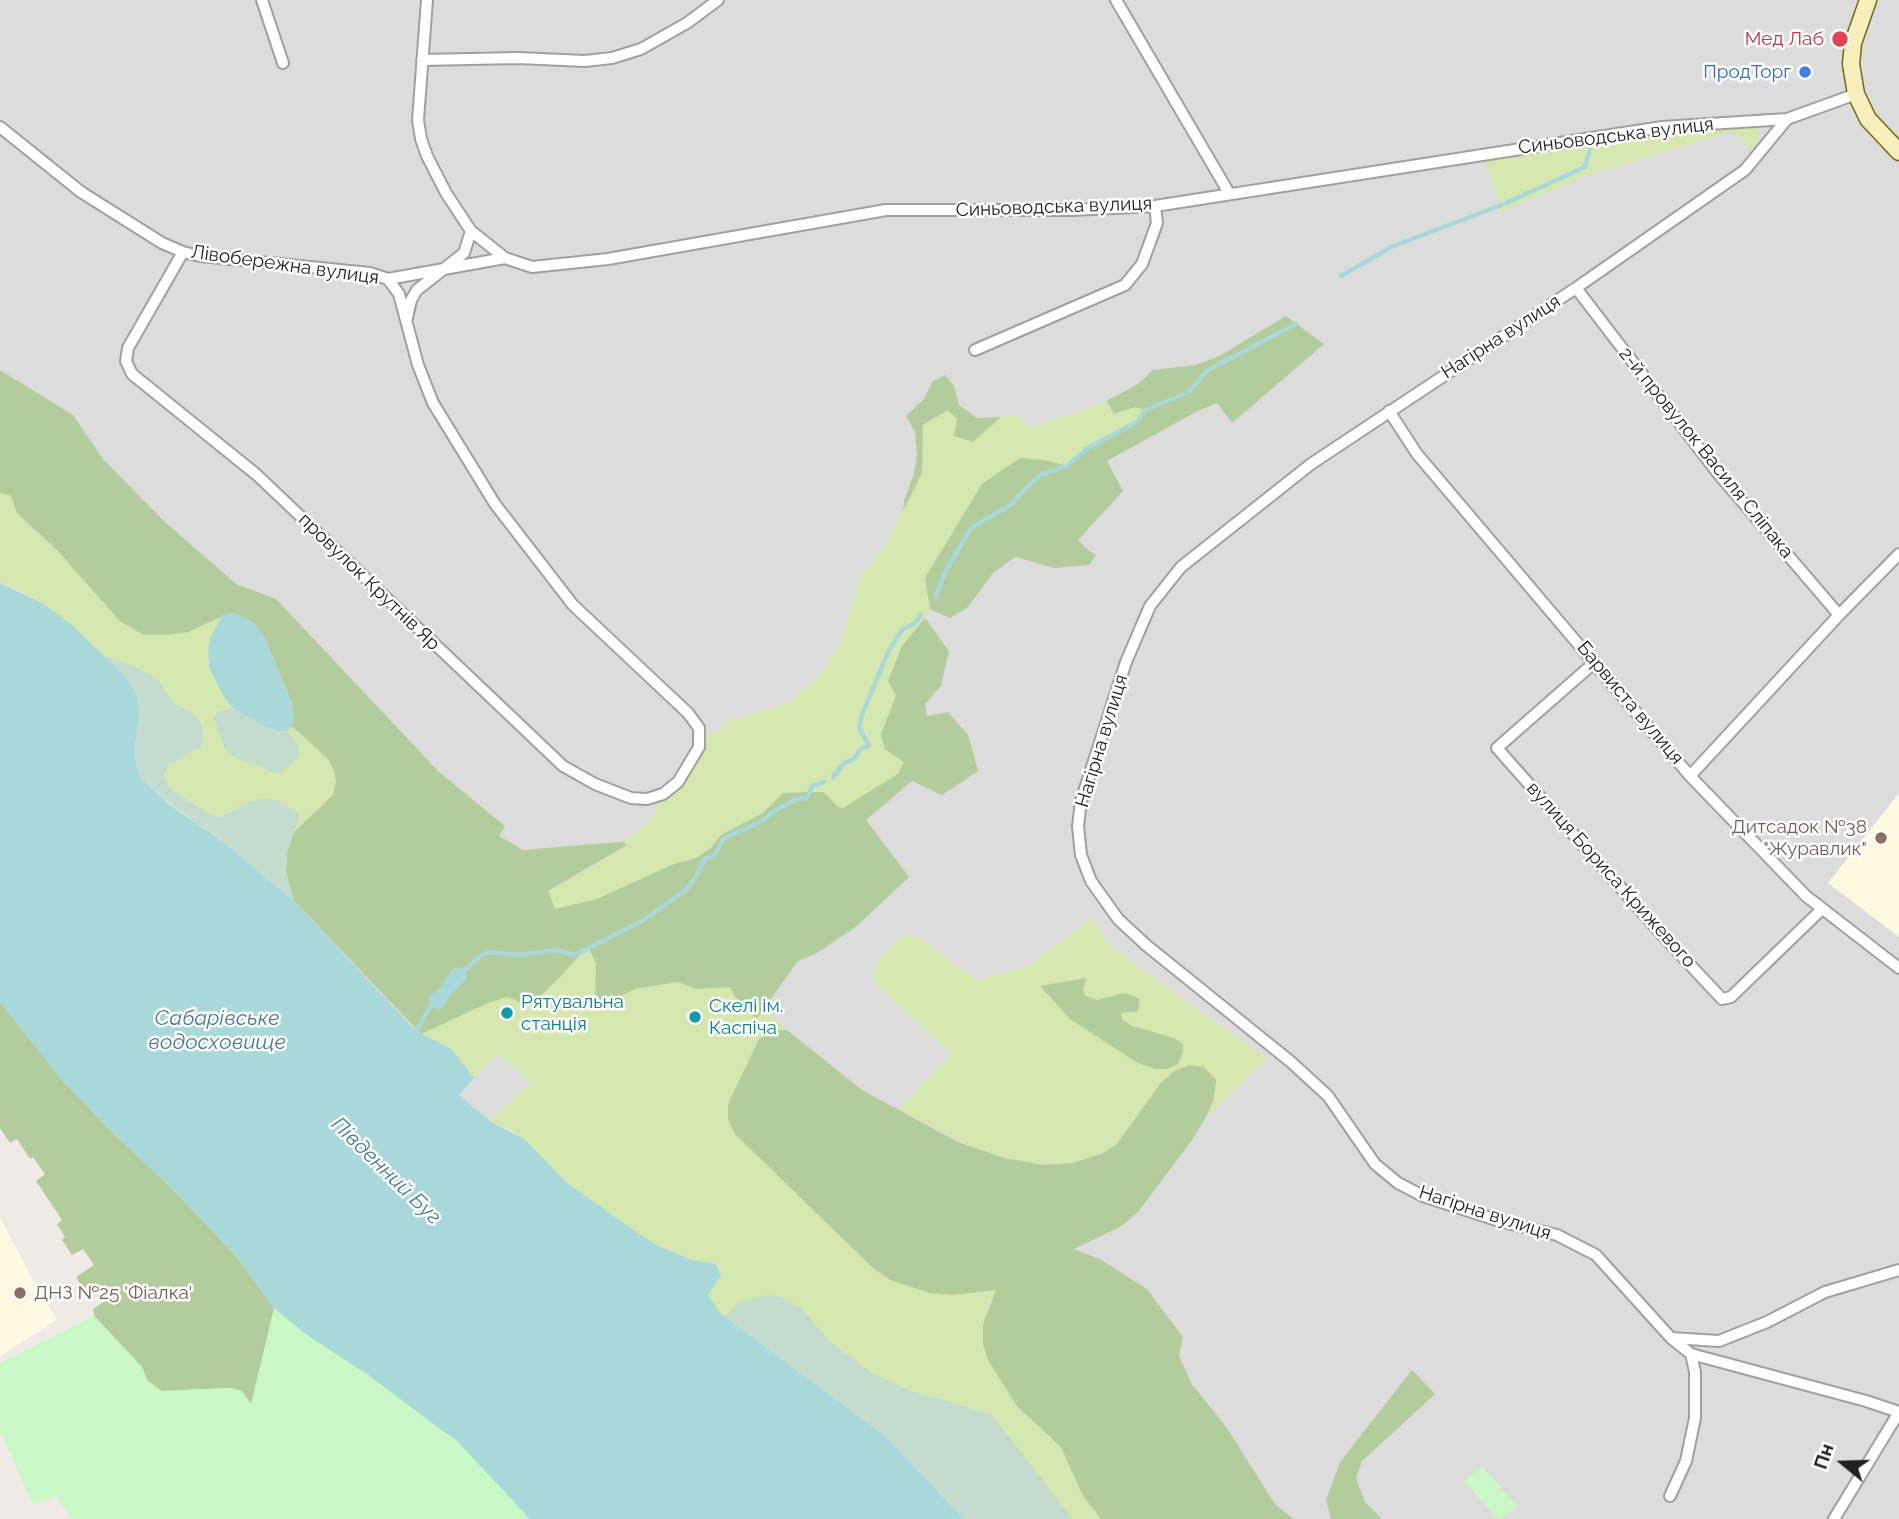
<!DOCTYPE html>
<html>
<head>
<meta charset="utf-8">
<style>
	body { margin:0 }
	#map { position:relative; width:1899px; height:1519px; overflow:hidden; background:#efeae6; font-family:Raleway,sans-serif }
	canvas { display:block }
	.north { position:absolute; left:1808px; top:1428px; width:70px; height:70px; -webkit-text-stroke:5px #fff; paint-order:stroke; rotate:289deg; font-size:19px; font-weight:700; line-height:28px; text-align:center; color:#1f1f1f }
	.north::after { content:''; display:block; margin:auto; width:24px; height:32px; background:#1f1f1f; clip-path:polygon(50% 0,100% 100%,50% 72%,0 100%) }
</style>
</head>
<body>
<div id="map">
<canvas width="1899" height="1519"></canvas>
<div class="north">Пн</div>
</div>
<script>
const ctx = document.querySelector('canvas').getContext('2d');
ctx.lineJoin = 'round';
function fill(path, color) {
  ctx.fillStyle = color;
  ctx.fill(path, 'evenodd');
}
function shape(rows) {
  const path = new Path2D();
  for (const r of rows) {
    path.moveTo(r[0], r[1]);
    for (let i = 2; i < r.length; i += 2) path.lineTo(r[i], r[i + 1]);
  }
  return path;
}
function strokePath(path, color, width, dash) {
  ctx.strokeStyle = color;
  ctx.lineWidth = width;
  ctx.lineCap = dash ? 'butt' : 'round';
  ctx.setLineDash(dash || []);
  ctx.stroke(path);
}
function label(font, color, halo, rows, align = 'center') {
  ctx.font = font + ' Raleway,sans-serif';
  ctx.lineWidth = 5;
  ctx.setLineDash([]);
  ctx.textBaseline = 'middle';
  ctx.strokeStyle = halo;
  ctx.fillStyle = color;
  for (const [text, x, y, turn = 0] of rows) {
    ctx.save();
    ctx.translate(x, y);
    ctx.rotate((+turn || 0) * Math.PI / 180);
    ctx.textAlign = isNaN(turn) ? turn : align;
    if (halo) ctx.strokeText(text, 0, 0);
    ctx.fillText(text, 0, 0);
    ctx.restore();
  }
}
fill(shape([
	[0,0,1899,0,1899,1519,1294,1519,1275,1505,1227,1429,1192,1384,1178,1356,1183,1336,1147,1289,1100,1259,1073,1249,1083,1496,1101,1519,964,1519,885,1436,847,1409,511,1130,490,1121,459,1095,474,1078,416,1031,294,901,25,593,0,583]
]), '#dddcdc');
fill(shape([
	[1899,793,1899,937,1828,883],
	[0,1217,34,1282,57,1320,0,1356]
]), '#fdf8e0');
fill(shape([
	[1750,124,1759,129,1753,154,1733,131,1586,176,1502,211,1483,154,1662,127],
	[1107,401,1114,414,1135,407,1145,410,1137,422,1088,448,1067,466,1044,460,949,539,925,578,930,609,915,633,902,646,897,696,881,734,885,749,904,762,898,774,843,808,783,793,763,813,721,835,711,848,696,858,674,864,597,899,555,909,547,892,616,853,627,845,623,842,649,822,663,794,690,764,699,728,716,734,727,721,788,703,818,677,839,647,860,578,889,539,922,473,923,426,948,410,957,419,973,442,1001,417,1016,415,1031,428],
	[0,493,12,496,13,504,24,521,57,550,120,621,130,629,188,632,222,615,210,639,287,730,292,726,328,759,334,770,336,781,333,795,293,833,298,817,296,812,246,803,225,815,217,817,209,814,171,789,165,781,164,774,169,765,201,746,204,739,203,731,173,703,158,680,137,668,101,654,85,636,57,614,25,594,0,583],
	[1092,917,1112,948,1267,1059,1206,1117,1214,1098,1174,1071,1161,1083,1116,1145,1101,1154,1072,1163,1031,1164,980,1151,898,1109,952,1054,875,984,874,971,880,957,901,938,915,935,978,981,996,974,1027,967],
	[588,945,596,963,596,1008,635,989,677,982,697,989,730,986,757,1017,765,1008,787,1030,775,1030,758,1039,728,1104,735,1134,873,1268,890,1280,930,1293,953,1295,997,1290,988,1306,983,1344,988,1360,1017,1406,1061,1447,1083,1496,1101,1519,964,1519,885,1436,720,1313,708,1295,710,1290,720,1280,718,1267,711,1261,702,1263,692,1260,649,1241,572,1187,511,1130,490,1121,525,1087,535,1087,498,1053,474,1078,451,1049,421,1034,488,1003,507,997,531,1006,560,977]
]), '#d3e7ae');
fill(shape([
	[1286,316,1324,344,1232,423,1217,403,1194,413,1107,461,1123,491,1078,540,1088,550,1096,555,1089,565,1054,568,1015,557,993,573,968,607,950,618,930,609,925,578,982,484,1020,458,1044,460,1067,466,1088,448,1137,422,1144,410,1135,407,1114,414,1107,401,1138,384,1153,370,1196,365,1221,355],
	[0,370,73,415,103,459,165,522,236,584,276,599,439,772,505,826,499,836,523,850,607,843,623,842,627,845,548,891,555,909,597,899,674,864,696,858,711,848,721,835,763,813,783,793,824,792,838,807,843,808,898,774,904,762,885,749,881,734,896,696,888,681,902,646,925,618,949,651,941,686,925,704,927,716,948,712,968,735,978,771,942,795,912,781,866,820,909,877,857,926,817,953,798,961,757,1018,741,1009,730,987,697,989,677,982,635,989,595,1008,596,963,588,946,560,977,530,1006,507,997,488,1003,421,1034,294,901,286,873,287,853,293,833,333,795,336,781,334,770,328,759,292,726,294,718,292,703,264,636,254,623,237,614,230,613,188,632,167,635,144,635,120,621,57,550,17,513,11,496,0,493],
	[945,375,954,386,959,405,977,418,1001,417,973,442,954,436,957,419,948,410,923,425,922,473,903,511,904,501,914,474,917,455,915,432,906,416,924,399,932,382],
	[1086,978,1083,990,1086,996,1096,1000,1125,993,1140,999,1138,1011,1121,1013,1122,1019,1132,1026,1174,1038,1183,1044,1183,1052,1178,1064,1167,1069,1155,1069,1136,1062,1070,1019,1040,986],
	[0,1002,63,1081,116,1136,166,1182,237,1257,274,1308,438,1425,530,1519,340,1519,231,1388,161,1391,147,1380,142,1367,94,1316,93,1309,105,1301,93,1283,83,1289,76,1277,94,1265,83,1249,72,1255,62,1240,65,1237,57,1224,62,1220,36,1181,45,1174,33,1157,30,1159,17,1139,10,1143,0,1128],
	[775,1030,787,1030,862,1090,958,1142,1004,1158,1044,1165,1072,1163,1101,1154,1116,1145,1161,1083,1174,1071,1189,1065,1204,1067,1216,1080,1214,1098,1206,1117,1192,1140,1138,1212,1120,1227,1074,1249,1100,1259,1147,1289,1183,1337,1179,1356,1192,1384,1227,1428,1275,1504,1294,1519,1101,1519,1083,1496,1061,1447,1017,1406,988,1360,983,1344,983,1324,996,1290,953,1295,930,1293,890,1280,873,1268,735,1134,728,1119,728,1104,759,1039],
	[1412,1370,1435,1394,1362,1461,1356,1478,1365,1502,1382,1519,1331,1519,1326,1500,1340,1462]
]), '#b3cc9c');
fill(shape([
	[101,654,137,668,158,680,173,703,194,715,201,723,204,739,201,746,169,765,164,774,165,781,171,789,209,814,217,817,225,815,246,803,259,799,277,800,296,812,299,817,287,853,286,873,294,901,227,845,169,803,141,778,136,764,135,747,139,713],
	[238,709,285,728,299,746,299,757,281,772,274,773,230,755,226,751,214,718,218,711],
	[769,1295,787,1299,802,1309,829,1341,871,1373,908,1390,991,1414,1073,1519,964,1519,885,1436,724,1317,740,1302]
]), '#c3dccd');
fill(shape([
	[274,1308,309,1336,367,1374,458,1442,530,1519,72,1519,56,1496,33,1505,0,1430,0,1363,94,1316,142,1367,147,1380,161,1391,231,1388,242,1391,251,1404],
	[1482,1466,1517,1506,1501,1519,1497,1519,1464,1481]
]), '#c9f7c5');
fill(shape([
	[0,583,42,603,72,625,127,679,136,694,139,713,135,747,136,764,141,778,169,804,227,845,294,901,416,1031,451,1049,474,1078,459,1095,490,1121,524,1139,567,1183,639,1234,658,1246,692,1260,716,1264,721,1276,708,1295,720,1313,885,1436,964,1519,530,1519,458,1442,367,1374,309,1336,274,1308,237,1257,166,1182,116,1136,63,1081,0,1002],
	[230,613,237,614,254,623,264,636,292,703,294,718,292,726,287,731,277,731,263,725,234,709,224,697,210,669,208,653,210,639,222,615],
	[458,967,465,969,467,979,449,997,443,1007,438,1010,432,1007,429,1000,430,995,438,990,452,970]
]), '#a8d8da');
strokePath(shape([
	[1341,276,1391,247,1504,204,1585,167,1590,149],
	[936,597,944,574,971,528,1012,504,1029,485,1042,474,1067,466,1088,448,1137,422,1145,410,1189,392,1208,370,1296,324],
	[833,777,844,763,854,759,861,749,869,746,859,728,862,715,889,650,903,629,914,624,921,615],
	[463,972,479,957,488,952,518,955,557,950,575,955,642,921,686,890,697,875,705,859,715,855,723,839,764,820,774,811,796,799,807,798,812,786,824,782],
	[414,1035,434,1000]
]), '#a8d8da', 4.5);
const street = shape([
	[262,0,283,63],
	[427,0,418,120,421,139,427,156,446,193,471,231,505,258,532,267,608,259,886,210,1072,210,1155,206,1662,127,1787,119,1856,94],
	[1116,0,1229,193],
	[422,60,518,58,585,61,612,58,641,49,687,23,718,0],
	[0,127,81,192,162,243,183,252,200,256,370,273,388,279,399,294,418,365,433,403,495,504,573,605,688,713,699,728,699,747,678,782,663,794,647,799,631,798,595,784,563,766,257,475,132,374,126,361,128,348,183,252],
	[388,279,505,258],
	[1576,288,1717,472,1839,615],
	[407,318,411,300,417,290,464,253,471,231],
	[975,350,1125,285,1142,264,1157,223,1155,206],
	[1389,411,1417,454,1690,776,1806,896,1899,968],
	[1595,662,1497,748,1666,939,1722,999,1731,997,1821,910],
	[1690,776,1839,615,1899,554],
	[1671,1338,1719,1341,1767,1322,1825,1292,1899,1270],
	[1691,1354,1866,1401,1899,1412],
	[1670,1496,1686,1461,1695,1418,1695,1372,1691,1354,1671,1338,1596,1255,1557,1235,1503,1222,1423,1196,1398,1183,1375,1164,1328,1096,1291,1062,1146,945,1118,919,1091,881,1081,855,1078,826,1081,801,1126,662,1150,606,1181,567,1311,464,1576,288,1745,170,1787,119],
	[1834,1519,1899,1412]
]);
const secondary = shape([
	[1868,0,1853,43,1851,64,1856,94,1868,119,1899,152]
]);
strokePath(street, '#a0a0a0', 14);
strokePath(secondary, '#716b0b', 19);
strokePath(street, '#fff', 10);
strokePath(secondary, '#f6efbc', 16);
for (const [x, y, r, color] of [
	[1840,39,9,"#e0444e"],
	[1805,72,7,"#3f7fe0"],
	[1881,838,7,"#8d6e63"],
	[507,1013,7,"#0f9aa8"],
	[695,1017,7,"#0f9aa8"],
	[20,1293,7,"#8d6e63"]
]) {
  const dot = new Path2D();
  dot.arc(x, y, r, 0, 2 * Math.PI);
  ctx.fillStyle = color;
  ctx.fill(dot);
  strokePath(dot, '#fff', 2.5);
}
label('19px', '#be3a42', '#fff', [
	["Мед Лаб",1824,39]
], 'right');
label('19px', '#366cbe', '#fff', [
	["ПродТорг",1791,72]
], 'right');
label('19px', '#1f1f1f', '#fff', [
	["Синьоводська вулиця",1616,136,-7],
	["Синьоводська вулиця",1054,207,-2],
	["Лівобережна вулиця",285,265,8],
	["Нагірна вулиця",1501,337,-33],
	["2-й провулок Василя Сліпака",1706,453,51],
	["провулок Крутнів Яр",369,582,44],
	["Барвиста вулиця",1630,703,50],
	["Нагірна вулиця",1102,741,-73],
	["вулиця Бориса Крижевого",1611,875,48],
	["Нагірна вулиця",1485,1213,18]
]);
label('19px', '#785e54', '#fff', [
	["Дитсадок №38",1867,827],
	["\"Журавлик\"",1867,849],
	["ДНЗ №25 'Фіалка'",34,1293,"left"]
], 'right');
label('19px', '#0d838f', '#fff', [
	["Рятувальна",521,1002],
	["станція",521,1024],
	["Скелі ім.",709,1006],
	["Каспіча",709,1028]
], 'left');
label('italic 21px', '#477a93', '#fff', [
	["Сабарівське",217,1019],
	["водосховище",217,1043],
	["Південний Буг",386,1171,44]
]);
</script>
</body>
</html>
